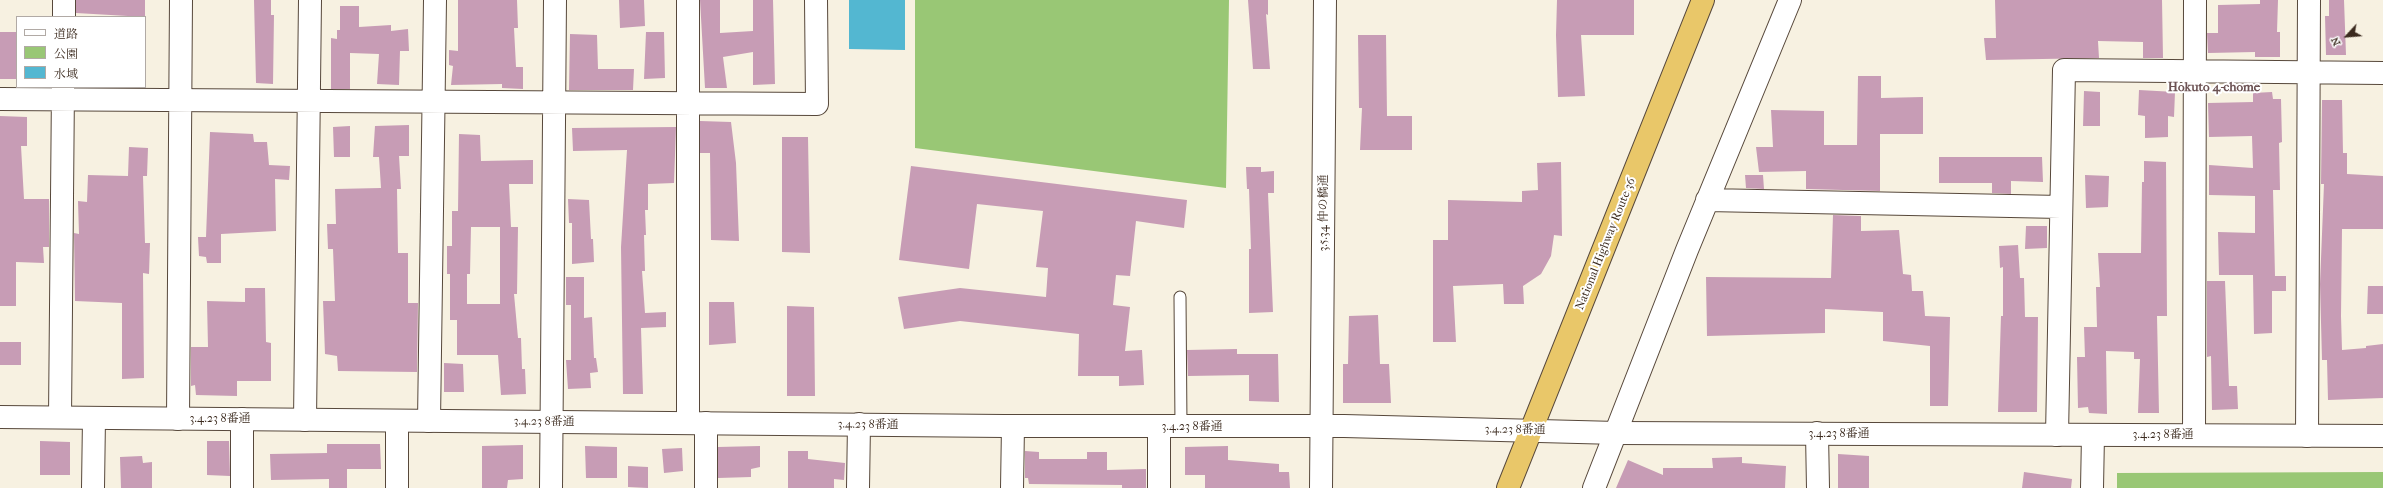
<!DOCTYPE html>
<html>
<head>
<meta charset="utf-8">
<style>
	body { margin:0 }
	#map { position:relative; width:2383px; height:488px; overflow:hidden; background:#f7f1e1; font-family:"IM FELL French Canon","Noto Serif JP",serif }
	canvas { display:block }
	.legend { position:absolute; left:16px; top:16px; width:130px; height:72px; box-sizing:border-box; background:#fff; border:1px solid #b1aaa5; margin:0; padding:5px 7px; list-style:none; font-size:12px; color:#3b2a1e }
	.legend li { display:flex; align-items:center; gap:8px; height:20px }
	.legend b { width:20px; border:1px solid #b1aaa5 }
	.north { position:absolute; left:2327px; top:16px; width:40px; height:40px; -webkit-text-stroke:3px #fff; paint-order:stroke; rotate:244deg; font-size:11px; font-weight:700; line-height:16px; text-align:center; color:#3b2a1e }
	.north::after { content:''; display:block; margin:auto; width:14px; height:18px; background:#3b2a1e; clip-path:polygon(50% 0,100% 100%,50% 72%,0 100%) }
</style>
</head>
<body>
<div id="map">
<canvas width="2383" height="488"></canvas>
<ul class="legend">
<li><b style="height:5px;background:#fff"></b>道路</li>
<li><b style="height:11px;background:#99c775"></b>公園</li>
<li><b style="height:11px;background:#53b7d1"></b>水域</li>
</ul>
<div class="north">N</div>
</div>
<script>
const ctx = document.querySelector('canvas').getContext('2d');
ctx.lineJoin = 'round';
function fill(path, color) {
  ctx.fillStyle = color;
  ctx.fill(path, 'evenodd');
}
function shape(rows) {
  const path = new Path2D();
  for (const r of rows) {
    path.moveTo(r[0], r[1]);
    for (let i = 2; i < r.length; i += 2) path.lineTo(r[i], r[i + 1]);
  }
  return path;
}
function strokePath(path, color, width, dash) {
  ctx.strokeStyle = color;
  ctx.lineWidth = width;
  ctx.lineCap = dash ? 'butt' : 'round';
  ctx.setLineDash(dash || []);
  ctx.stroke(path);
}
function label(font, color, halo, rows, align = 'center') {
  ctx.font = font + ' "IM FELL French Canon","Noto Serif JP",serif';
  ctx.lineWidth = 4;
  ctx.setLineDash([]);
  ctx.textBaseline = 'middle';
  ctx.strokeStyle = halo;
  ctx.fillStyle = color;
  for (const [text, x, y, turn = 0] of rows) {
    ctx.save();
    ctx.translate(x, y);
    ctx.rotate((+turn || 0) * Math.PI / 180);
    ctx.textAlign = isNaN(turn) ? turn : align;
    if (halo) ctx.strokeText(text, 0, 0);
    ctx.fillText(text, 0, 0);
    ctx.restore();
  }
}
fill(shape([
	[915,0,1229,0,1226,188,915,148],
	[2383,472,2383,488,2117,488,2117,473]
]), '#99c775');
fill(shape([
	[849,0,905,0,905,50,849,49]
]), '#53b7d1');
fill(shape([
	[76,0,145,0,145,17,76,13],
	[254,0,271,0,271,15,274,15,273,84,256,83],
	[458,0,517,0,518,28,514,28,516,67,523,67,523,89,502,88,502,84,451,85,453,66,449,65,449,50,458,51],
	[619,0,644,0,645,26,620,28],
	[700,0,720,0,720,33,753,31,753,0,773,0,775,84,753,85,753,52,723,57,727,88,705,88],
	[1248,0,1268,0,1268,15,1266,14,1270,69,1253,69],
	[1557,0,1634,0,1634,35,1581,35,1585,96,1558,97,1556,35],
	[1995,0,2162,0,2163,58,2143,58,2143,42,2098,41,2099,58,1986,60,1984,38,1996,38],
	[2260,0,2278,0,2277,32,2280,32,2280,57,2255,57,2255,52,2208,53,2207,33,2218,33,2218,5,2260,4],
	[2329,0,2344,0,2346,55,2326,55,2325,16,2329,16],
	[340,6,359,6,359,27,391,25,391,31,408,29,409,51,400,51,399,85,377,84,379,54,350,53,350,89,331,89,331,38,337,39,337,30,340,30],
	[0,32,17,32,17,79,0,79],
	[646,32,664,32,665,78,644,79],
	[570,34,597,35,598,69,634,69,633,90,569,90],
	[1358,35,1386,35,1387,116,1412,116,1412,150,1360,150,1362,108,1359,108],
	[1858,76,1881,76,1881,98,1923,97,1923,134,1880,134,1880,191,1806,189,1806,171,1759,172,1756,147,1773,147,1771,110,1824,111,1824,145,1857,145],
	[2139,90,2175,92,2174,117,2168,116,2168,137,2145,138,2145,116,2138,115],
	[2084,91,2100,92,2100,126,2083,126],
	[2272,92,2273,99,2281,99,2282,142,2279,143,2280,190,2273,190,2275,276,2286,276,2286,291,2272,291,2272,333,2254,334,2253,275,2219,275,2218,232,2255,233,2255,196,2209,195,2209,165,2253,168,2252,136,2209,137,2208,103,2253,102,2253,93],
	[2322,100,2342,100,2343,153,2347,153,2347,174,2383,176,2383,229,2342,229,2341,316,2342,350,2366,348,2366,346,2383,344,2383,398,2328,400,2327,360,2322,360,2320,284,2324,184,2321,184],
	[0,116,27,117,27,146,21,146,24,199,49,199,49,247,43,247,44,263,16,262,16,306,0,306],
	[700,121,731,122,736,163,739,241,711,240,710,153,700,153],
	[409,125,409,156,399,156,401,189,397,189,398,253,408,253,408,303,418,303,417,372,338,371,337,356,325,354,323,301,335,301,333,249,328,249,327,224,336,224,335,189,381,188,379,157,373,157,375,126],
	[350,126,350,157,334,157,333,127],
	[676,127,674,183,648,184,648,210,645,210,646,235,644,235,645,271,642,271,645,313,666,312,666,327,641,328,643,394,623,394,621,247,627,150,573,151,572,128],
	[210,132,253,134,254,142,267,142,269,165,290,166,289,180,275,179,276,231,221,234,221,263,207,263,206,257,199,256,198,237,206,237],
	[459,134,480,135,481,161,533,160,533,184,509,184,511,227,505,227,518,227,517,294,514,294,518,338,521,338,522,369,525,369,526,394,501,395,498,355,457,355,457,320,450,320,450,274,447,274,447,246,452,246,452,211,458,211],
	[471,227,500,227,500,304,467,304,467,274,470,274],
	[782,137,808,137,810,253,782,252],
	[129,147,148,148,147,176,143,176,145,243,150,243,149,274,143,273,144,378,122,379,122,303,75,301,74,233,79,234,78,201,87,202,88,175,128,176],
	[1939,157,2042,157,2043,182,2011,181,2011,194,1992,193,1992,183,1939,183],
	[2144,161,2166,162,2167,316,2157,316,2159,413,2138,413,2140,359,2134,359,2134,352,2106,351,2107,414,2089,413,2088,407,2078,408,2077,357,2085,357,2084,327,2097,327,2096,287,2100,287,2098,253,2141,253,2142,182,2144,182],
	[1561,162,1562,236,1554,235,1551,256,1541,274,1523,286,1524,304,1504,304,1503,284,1453,286,1456,342,1433,342,1433,240,1448,240,1448,200,1522,202,1522,191,1538,190,1537,163],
	[911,166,1187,200,1184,228,1136,221,1130,276,1116,275,1113,305,1130,307,1125,351,1142,350,1144,385,1119,386,1119,376,1078,376,1079,334,960,321,904,329,898,297,960,288,1046,297,1048,268,1036,267,1043,211,977,204,969,269,899,260],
	[1246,167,1261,167,1261,172,1274,171,1274,193,1268,193,1273,312,1249,313,1249,249,1251,249,1249,189,1247,189],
	[1745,175,1763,175,1764,189,1746,188],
	[2085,175,2109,176,2108,207,2086,208],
	[568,199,589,200,591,239,593,239,594,262,572,264,572,223,569,223],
	[1833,215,1861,216,1861,231,1899,230,1903,274,1911,275,1912,291,1923,291,1925,316,1950,317,1948,406,1930,406,1930,346,1883,341,1883,312,1825,309,1825,333,1707,336,1706,277,1831,278],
	[2026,226,2047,226,2047,248,2025,249],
	[2018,245,2020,278,2024,278,2025,317,2038,317,2037,412,1998,412,2001,316,2003,316,2003,267,2000,268,1999,246],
	[566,277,584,277,584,318,592,317,594,358,596,358,598,372,590,373,591,388,568,389,566,360,571,360,571,305,566,305],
	[2207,281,2225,281,2229,386,2237,386,2238,409,2212,410,2211,356,2207,357],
	[2368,286,2383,286,2383,314,2367,314],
	[245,288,265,288,266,342,271,343,271,381,237,381,237,396,196,395,195,385,191,386,191,347,208,347,207,301,245,302],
	[709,302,734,302,736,343,709,345],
	[787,306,814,307,815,396,787,396],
	[1378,315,1380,364,1389,364,1391,403,1343,403,1343,364,1348,364,1349,316],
	[0,342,21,342,21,365,0,365],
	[1237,349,1237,354,1278,354,1279,402,1249,401,1249,375,1188,376,1187,350],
	[444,363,463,364,464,392,444,392],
	[40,441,70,442,70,475,40,475],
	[207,441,229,441,230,476,207,475],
	[327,444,380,444,381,469,347,469,347,488,329,488,329,479,271,480,270,454,327,453],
	[523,445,523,479,508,480,507,488,482,488,482,446],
	[585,446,617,447,617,478,586,478],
	[760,446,760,467,751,469,751,477,718,478,718,447],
	[1228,446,1228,460,1279,464,1279,472,1289,472,1290,488,1205,488,1205,475,1185,475,1185,447],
	[682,448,683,471,664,473,662,449],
	[788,451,808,451,808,459,845,463,844,480,834,479,834,488,788,488],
	[1025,451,1039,452,1039,459,1087,459,1087,452,1107,452,1107,470,1146,469,1146,488,1122,488,1122,485,1029,484,1028,478,1025,478],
	[1838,454,1869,456,1869,488,1838,488],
	[142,456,143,463,152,462,152,488,121,488,120,457],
	[1742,457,1742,463,1786,466,1785,488,1616,488,1628,460,1663,475,1663,468,1713,468,1712,458],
	[628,466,648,467,648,488,628,487],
	[2024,472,2072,479,2071,488,2022,488]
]), '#c79cb5');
const service = shape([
	[1180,297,1181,427]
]);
const minor = shape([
	[688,0,688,423],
	[64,17,64,0],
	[0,99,817,104,816,0],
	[1707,200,2061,207],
	[60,417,63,87],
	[178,419,181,0],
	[242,419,242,488],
	[305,420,310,0],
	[429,421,435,0],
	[1817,433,1818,488],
	[2057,435,2064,70,2383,73],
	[2194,435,2195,0],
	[2307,436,2309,0],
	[93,488,94,418],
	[397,488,397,421],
	[551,488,555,0],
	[706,488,706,423],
	[858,488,859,424],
	[1012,488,1013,426],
	[1159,488,1159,427],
	[1594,488,1687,250,1790,0],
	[2092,488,2093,435]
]);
const tertiary = shape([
	[0,417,1004,426,1344,426,1617,433,2383,436],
	[1321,488,1325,0]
]);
const trunk = shape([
	[1508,488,1703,0]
]);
strokePath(service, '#57483b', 13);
strokePath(minor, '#57483b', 24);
strokePath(tertiary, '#57483b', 24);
strokePath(trunk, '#57483b', 24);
strokePath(service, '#fff', 11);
strokePath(minor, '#fff', 22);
strokePath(tertiary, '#fff', 22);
strokePath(trunk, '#e9c769', 22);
label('12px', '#3b2a1e', '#fff', [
	["3.5.34 仲の橋通",1324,213,-90],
	["National Highway Route 36",1606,244,-68],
	["3.4.23 8番通",220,419],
	["3.4.23 8番通",544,422,1],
	["3.4.23 8番通",868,425,1],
	["3.4.23 8番通",1192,427],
	["3.4.23 8番通",1515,430,1],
	["3.4.23 8番通",1839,434],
	["3.4.23 8番通",2163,435]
]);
label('bold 13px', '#6c5253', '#fff', [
	["Hokuto 4-chome",2214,88]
]);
</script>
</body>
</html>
